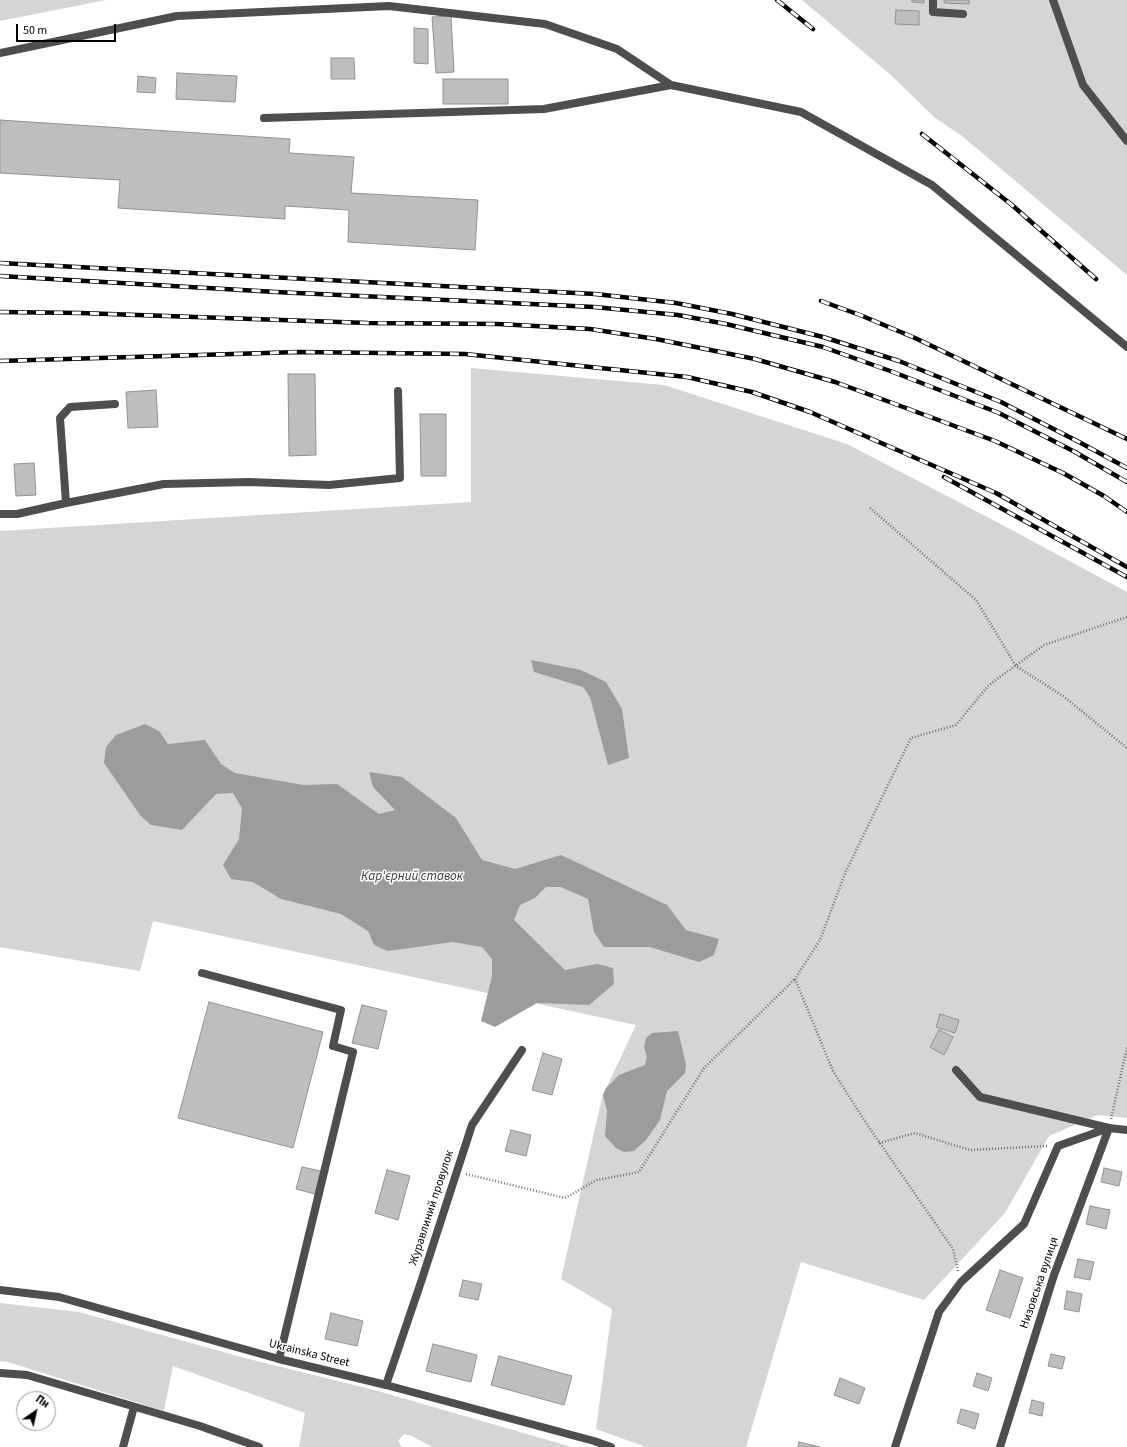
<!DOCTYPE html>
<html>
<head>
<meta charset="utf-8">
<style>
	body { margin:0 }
	#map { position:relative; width:1127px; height:1447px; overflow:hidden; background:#fff; font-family:"Source Sans 3",sans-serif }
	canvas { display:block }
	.north { position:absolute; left:16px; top:1391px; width:40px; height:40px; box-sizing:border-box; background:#fff; border:1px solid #999; border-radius:50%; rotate:34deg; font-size:11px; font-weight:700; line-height:16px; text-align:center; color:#000 }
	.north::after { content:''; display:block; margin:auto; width:14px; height:18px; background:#000; clip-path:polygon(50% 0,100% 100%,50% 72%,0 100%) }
	.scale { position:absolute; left:16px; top:24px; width:100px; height:18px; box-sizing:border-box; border:2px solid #000; border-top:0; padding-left:5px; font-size:12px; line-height:14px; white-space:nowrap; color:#000; -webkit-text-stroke:3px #fff; paint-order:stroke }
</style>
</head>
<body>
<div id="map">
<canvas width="1127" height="1447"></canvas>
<div class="north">Пн</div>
<div class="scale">50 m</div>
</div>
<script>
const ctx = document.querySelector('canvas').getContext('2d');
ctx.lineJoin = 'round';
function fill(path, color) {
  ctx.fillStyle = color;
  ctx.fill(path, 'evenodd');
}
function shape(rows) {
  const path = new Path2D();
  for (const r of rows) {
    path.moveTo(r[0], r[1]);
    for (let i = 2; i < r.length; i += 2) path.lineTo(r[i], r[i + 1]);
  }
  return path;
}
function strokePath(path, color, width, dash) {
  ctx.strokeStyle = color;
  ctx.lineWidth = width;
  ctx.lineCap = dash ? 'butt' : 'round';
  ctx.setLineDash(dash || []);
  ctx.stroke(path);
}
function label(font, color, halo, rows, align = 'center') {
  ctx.font = font + ' "Source Sans 3",sans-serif';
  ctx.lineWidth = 3;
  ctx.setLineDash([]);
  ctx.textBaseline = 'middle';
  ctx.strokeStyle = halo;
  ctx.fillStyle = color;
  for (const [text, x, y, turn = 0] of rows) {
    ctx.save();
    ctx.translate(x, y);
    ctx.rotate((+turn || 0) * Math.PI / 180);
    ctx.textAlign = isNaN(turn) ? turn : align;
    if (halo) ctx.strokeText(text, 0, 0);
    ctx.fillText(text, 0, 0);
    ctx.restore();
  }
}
fill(shape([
	[0,0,106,0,0,21],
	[802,0,1127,0,1127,275,962,136,934,117,892,76],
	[471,368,664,385,847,444,995,521,1127,592,1127,1118,1098,1115,1049,1136,1005,1213,924,1300,801,1262,746,1447,646,1447,596,1429,612,1309,561,1279,602,1097,636,1025,153,921,140,971,0,947,0,531,471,502],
	[0,1303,79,1312,245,1358,378,1391,572,1447,432,1447,412,1436,404,1434,398,1441,402,1447,299,1447,305,1413,173,1366,164,1411,8,1362,0,1361]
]), '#d5d5d5');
fill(shape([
	[531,660,581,670,606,682,622,709,629,758,608,765,590,697,583,687,534,672],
	[145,724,159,731,168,744,205,740,221,764,235,773,303,785,337,784,379,814,395,810,373,787,369,772,402,777,456,818,482,860,515,869,561,855,667,905,686,930,719,939,714,955,699,962,650,947,604,947,594,932,588,899,561,887,546,887,535,898,520,905,514,920,565,970,597,964,613,968,614,984,589,1005,537,1003,495,1027,481,1021,492,976,492,959,482,947,453,942,388,951,374,945,368,931,341,914,281,899,253,882,231,879,223,865,239,839,242,808,233,793,216,794,182,830,151,825,140,815,104,763,106,747,116,735],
	[678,1031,686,1064,685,1073,667,1091,660,1120,646,1140,634,1151,624,1152,616,1148,605,1136,607,1111,603,1095,606,1088,619,1075,645,1065,647,1057,644,1047,646,1038,652,1033]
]), '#9c9c9c');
const building = shape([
	[912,0,924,0,924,3,912,2,912,0],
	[944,0,969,0,969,4,944,3,944,0],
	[896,10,919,11,919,25,895,24,896,10],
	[451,16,454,72,436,73,432,17,451,16],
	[414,28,428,29,428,64,414,63,414,28],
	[331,58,354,58,355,79,331,79,331,58],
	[177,73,237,76,235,102,176,99,177,73],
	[138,76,156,78,155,93,137,92,138,76],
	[443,79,508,79,508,104,443,104,443,79],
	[0,120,290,139,289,153,354,157,351,193,478,200,475,250,348,242,349,210,285,206,285,219,118,208,120,180,0,173,0,120],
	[288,374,315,374,316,455,289,456,288,374],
	[156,390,158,427,128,428,126,392,156,390],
	[420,414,446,414,446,476,421,476,420,414],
	[34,463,36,495,16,496,14,464,34,463],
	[209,1002,323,1032,293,1148,178,1118,209,1002],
	[362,1005,387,1011,378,1049,352,1043,362,1005],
	[940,1014,959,1020,955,1033,936,1027,940,1014],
	[939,1030,953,1037,944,1055,930,1047,939,1030],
	[543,1053,562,1059,552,1095,532,1090,543,1053],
	[511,1130,531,1135,526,1156,505,1151,511,1130],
	[302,1167,321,1171,315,1194,296,1189,302,1167],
	[1104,1168,1122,1172,1119,1186,1101,1182,1104,1168],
	[387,1170,410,1176,398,1220,375,1213,387,1170],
	[1090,1206,1110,1210,1106,1229,1086,1224,1090,1206],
	[1078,1259,1094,1262,1090,1280,1074,1277,1078,1259],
	[1000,1270,1023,1278,1010,1318,986,1310,1000,1270],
	[463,1280,482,1284,478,1300,459,1296,463,1280],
	[1067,1291,1082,1294,1079,1312,1064,1309,1067,1291],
	[331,1313,363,1321,357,1346,325,1339,331,1313],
	[433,1344,477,1355,471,1382,426,1371,433,1344],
	[1051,1354,1065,1357,1062,1369,1048,1366,1051,1354],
	[499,1356,572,1376,564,1405,491,1385,499,1356],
	[977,1373,992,1378,988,1391,973,1386,977,1373],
	[840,1378,865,1388,859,1404,834,1395,840,1378],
	[1032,1400,1044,1403,1042,1416,1029,1413,1032,1400],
	[961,1409,979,1414,975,1429,957,1423,961,1409],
	[799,1442,820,1447,798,1447,799,1442]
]);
fill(building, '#bebebe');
strokePath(building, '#929292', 1);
strokePath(shape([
	[870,508,976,600,1016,666,1063,696,1127,748],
	[1111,1119,1127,1047],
	[879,1143,915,1133,970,1150,1047,1146],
	[466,1174,565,1198,597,1180,639,1172,704,1068,795,979],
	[958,1271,953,1249,864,1120,833,1071,795,979,820,940,846,871,911,738,956,725,989,685,1044,645,1127,617]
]), '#707070', 2.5, [1, 2]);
strokePath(shape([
	[933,0,933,12,963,14],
	[1053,0,1083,85,1127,141],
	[0,53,177,16,389,6,545,24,617,49,671,85,801,112,932,185,1127,347],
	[264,118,544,109,671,85],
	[66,503,164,484,249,482,329,485,400,478,398,391],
	[0,514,17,514,66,503,60,418,70,407,115,404],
	[202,973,341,1010,333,1046,353,1052,279,1359],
	[956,1070,980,1097,1109,1128],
	[0,1373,27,1375,200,1426,259,1447],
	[123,1447,134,1407]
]), '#4e4e4e', 8);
strokePath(shape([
	[0,1290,59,1297,279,1359,386,1385,594,1441,611,1447],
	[386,1385,421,1282,472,1125,522,1050],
	[895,1447,939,1312,961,1282,1024,1224,1058,1146,1109,1128,1127,1130],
	[1000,1447,1054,1275,1109,1128]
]), '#4e4e4e', 8);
const rail = shape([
	[777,0,813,29],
	[922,134,1012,205,1096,279],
	[0,263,595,294,676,303,732,314,823,337,899,361,1001,402,1079,442,1127,468],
	[0,276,276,292,594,307,678,315,726,324,823,347,893,372,999,413,1075,452,1127,482],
	[821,301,860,315,915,338,1127,439],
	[0,312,80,313,368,323,498,324,590,329,656,339,755,359,835,382,906,408,995,441,1063,473,1104,496,1127,512],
	[0,361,299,352,465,354,687,377,752,392,810,412,996,493,1127,567],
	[944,477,1127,577]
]);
strokePath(rail, '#000', 4.5);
strokePath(rail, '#fff', 3, [9]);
label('12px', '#000', '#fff', [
	["Журавлиний провулок",432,1208,-72],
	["Низовська вулиця",1040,1283,-71],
	["Ukrainska Street",309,1354,14]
]);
label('italic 13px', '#3d3d3d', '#fff', [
	["Кар'єрний ставок",412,877]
]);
</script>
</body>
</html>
